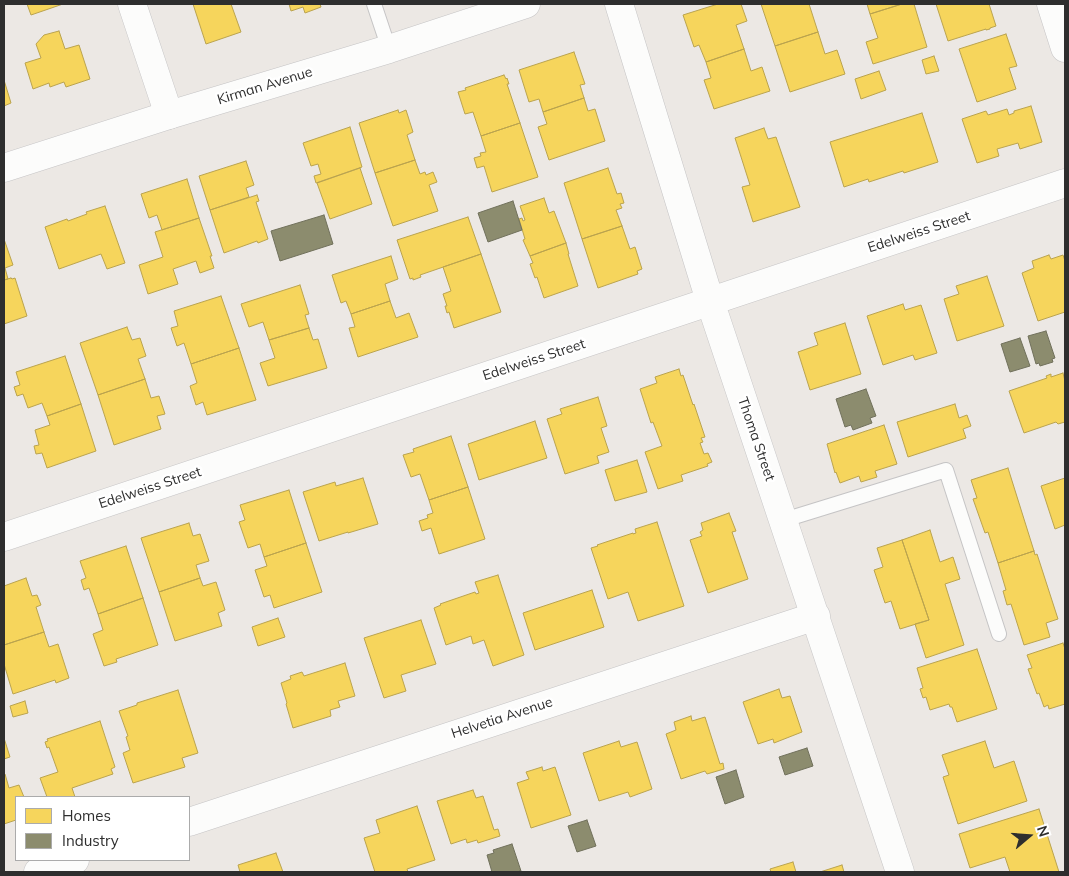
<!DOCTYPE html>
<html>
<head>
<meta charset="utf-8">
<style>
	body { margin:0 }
	#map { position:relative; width:1069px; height:876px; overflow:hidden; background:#ece8e4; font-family:Mulish,sans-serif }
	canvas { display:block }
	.frame { position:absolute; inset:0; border:5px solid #2e2e2e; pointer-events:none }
	.legend { position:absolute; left:15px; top:796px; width:175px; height:65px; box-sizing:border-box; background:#fff; border:1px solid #ababab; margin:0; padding:6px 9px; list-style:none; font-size:15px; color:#2e2e2e }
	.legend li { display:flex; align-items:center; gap:10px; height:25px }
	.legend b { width:25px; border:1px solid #ababab }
	.north { position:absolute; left:1004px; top:811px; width:50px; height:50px; -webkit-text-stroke:4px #fff; paint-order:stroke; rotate:72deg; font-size:14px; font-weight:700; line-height:20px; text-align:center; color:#2e2e2e }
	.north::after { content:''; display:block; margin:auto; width:18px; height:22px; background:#2e2e2e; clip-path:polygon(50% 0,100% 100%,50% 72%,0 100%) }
</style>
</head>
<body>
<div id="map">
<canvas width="1069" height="876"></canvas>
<div class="frame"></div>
<ul class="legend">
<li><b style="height:14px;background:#f6d55c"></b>Homes</li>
<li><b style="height:14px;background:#8c8c6e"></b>Industry</li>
</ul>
<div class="north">N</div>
</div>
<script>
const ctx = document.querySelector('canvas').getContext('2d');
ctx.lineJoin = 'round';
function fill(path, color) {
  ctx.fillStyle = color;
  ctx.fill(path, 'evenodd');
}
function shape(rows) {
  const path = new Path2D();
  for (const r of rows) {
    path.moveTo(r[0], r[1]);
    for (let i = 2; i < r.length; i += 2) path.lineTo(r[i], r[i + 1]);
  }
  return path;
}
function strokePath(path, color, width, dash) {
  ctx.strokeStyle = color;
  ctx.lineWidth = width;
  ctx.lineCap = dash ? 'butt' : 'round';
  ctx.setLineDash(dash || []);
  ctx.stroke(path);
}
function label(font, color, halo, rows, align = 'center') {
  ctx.font = font + ' Mulish,sans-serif';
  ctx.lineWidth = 5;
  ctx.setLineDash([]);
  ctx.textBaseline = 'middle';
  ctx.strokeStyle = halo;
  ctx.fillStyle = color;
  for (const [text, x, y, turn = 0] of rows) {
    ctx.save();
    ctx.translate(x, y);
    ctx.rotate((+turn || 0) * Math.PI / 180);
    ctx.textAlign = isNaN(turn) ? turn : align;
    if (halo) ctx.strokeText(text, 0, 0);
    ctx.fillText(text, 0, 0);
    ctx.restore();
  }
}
const homes = shape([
	[27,4,63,4,31,15,27,4],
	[193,4,231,4,241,32,206,44,193,4],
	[289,4,320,4,321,7,305,13,303,7,291,11,289,4],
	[718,4,741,4,747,21,736,25,744,49,706,62,699,45,694,47,683,15,718,4],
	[761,4,809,4,818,32,775,46,761,4],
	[867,4,902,4,870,14,867,4],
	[902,4,914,4,927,47,873,64,866,42,878,38,870,14,902,4],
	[936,4,989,4,996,26,990,28,990,29,986,30,986,29,948,41,936,4],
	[59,31,65,49,79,45,90,79,66,87,64,82,50,87,49,83,33,89,25,63,41,58,36,44,44,35,59,31],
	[818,32,825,54,837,50,845,74,790,92,775,46,818,32],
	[1006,34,1017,66,1009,68,1016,89,977,102,959,49,1006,34],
	[744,49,751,71,762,67,770,91,714,109,704,80,711,78,706,62,744,49],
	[574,52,585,84,580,85,584,98,543,112,539,99,529,102,519,70,574,52],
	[934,56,939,71,926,74,922,60,934,56],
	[879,71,886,90,861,99,855,79,879,71],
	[504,75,506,79,507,78,509,84,507,84,520,123,481,136,473,112,465,114,458,92,466,90,465,88,504,75],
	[4,80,11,103,4,106,4,80],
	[584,98,588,111,595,109,605,141,549,160,538,127,547,124,543,112,584,98],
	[1031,106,1042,142,1020,149,1018,143,997,149,999,156,977,163,962,119,986,111,988,115,1007,109,1009,115,1014,113,1014,111,1031,106],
	[398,110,399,113,406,110,413,132,407,135,415,160,375,173,359,123,398,110],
	[922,113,938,162,904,173,903,171,869,182,868,179,844,187,830,142,922,113],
	[520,123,538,177,492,192,484,166,477,168,474,158,481,156,480,153,486,152,481,136,520,123],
	[350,127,362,167,316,183,314,176,321,174,318,164,311,166,303,143,350,127],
	[764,128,768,139,776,137,800,207,753,222,742,187,750,185,735,138,764,128],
	[415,160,420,174,425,172,426,175,433,172,437,182,429,185,438,211,393,226,375,173,415,160],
	[246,161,254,185,246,188,249,197,210,210,199,176,246,161],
	[360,168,372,204,330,219,317,183,360,168],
	[608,168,617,194,621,193,624,203,620,204,622,208,616,210,622,226,582,239,564,183,608,168],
	[187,179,199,218,162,230,157,215,149,218,141,194,187,179],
	[257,195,259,201,256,202,268,239,258,243,257,241,224,253,210,210,257,195],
	[544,198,549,213,554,211,566,243,530,256,523,240,525,239,519,219,522,218,523,221,525,220,520,206,544,198],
	[105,206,125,263,107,269,101,254,59,269,45,227,67,219,68,221,87,214,86,212,105,206],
	[468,217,481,254,420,275,421,277,413,280,413,278,410,279,397,240,468,217],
	[199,218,212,256,210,256,214,268,200,273,196,261,173,269,178,284,148,294,139,265,163,257,155,232,199,218],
	[622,226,630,249,635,247,642,269,637,271,638,274,598,288,582,239,622,226],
	[4,239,13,265,5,268,8,279,4,280,4,239],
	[566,243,569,254,568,254,578,286,544,298,537,277,535,278,530,264,533,263,530,256,566,243],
	[481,254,501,312,454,328,449,312,447,313,445,306,447,306,443,294,451,291,443,267,481,254],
	[1049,255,1051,259,1063,255,1065,261,1065,312,1038,321,1022,273,1034,268,1032,261,1049,255],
	[391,256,398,279,385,284,390,301,351,314,346,301,341,303,332,275,391,256],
	[987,276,1004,326,957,341,944,299,959,294,956,286,987,276],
	[11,278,12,279,15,278,27,316,4,324,4,280,11,278],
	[300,285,309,314,305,315,309,328,269,340,263,322,249,327,241,304,300,285],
	[221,296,239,348,191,364,184,343,177,346,171,328,178,326,174,311,221,296],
	[390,301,396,318,409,313,418,337,358,357,349,328,355,327,351,314,390,301],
	[903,304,905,310,921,305,937,353,915,360,913,355,883,365,867,316,903,304],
	[845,323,861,374,810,390,798,352,818,345,814,333,845,323],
	[127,327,132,340,140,338,146,356,138,359,145,379,98,395,80,343,127,327],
	[309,328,313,340,318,339,327,368,268,386,260,363,275,358,269,340,309,328],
	[239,348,256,400,207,415,203,402,196,405,190,386,197,383,191,364,239,348],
	[65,356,81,404,47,416,42,403,28,408,23,394,17,396,14,387,20,385,16,372,65,356],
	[679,369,681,376,683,375,693,405,694,404,705,437,701,438,703,442,700,443,704,454,708,453,712,462,707,464,708,466,681,475,683,481,658,489,645,452,662,446,653,422,651,423,640,389,657,383,655,377,679,369],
	[1063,373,1065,381,1065,422,1058,424,1056,422,1024,433,1009,391,1047,378,1046,376,1051,374,1051,377,1063,373],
	[145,379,151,398,159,396,165,414,157,416,161,429,114,445,98,395,145,379],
	[598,397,607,426,601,428,609,452,597,456,599,463,565,474,547,419,562,414,560,409,598,397],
	[81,404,96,451,47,468,42,453,36,454,34,446,39,445,35,430,50,425,47,416,81,404],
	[955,404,959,418,967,415,971,426,963,429,966,438,908,457,897,422,955,404],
	[535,421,547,458,479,480,468,444,535,421],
	[884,425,897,464,875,471,877,477,861,482,859,476,840,483,836,472,835,473,827,444,884,425],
	[451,436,468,487,429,500,420,474,411,477,403,455,414,452,413,449,451,436],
	[637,460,647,492,615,501,605,470,637,460],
	[1008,468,1034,551,998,563,988,532,985,533,973,499,977,498,971,480,1008,468],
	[363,478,378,524,348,533,348,532,319,541,303,492,335,482,336,486,363,478],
	[1065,478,1065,525,1055,529,1041,486,1065,478],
	[468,487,485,539,439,554,431,528,422,531,419,521,428,518,427,515,433,513,429,500,468,487],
	[289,490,306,543,264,557,260,544,248,548,239,522,245,520,240,505,289,490],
	[729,513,736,531,732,532,748,579,708,593,690,540,702,536,700,532,703,530,701,523,729,513],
	[657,522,684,606,638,621,628,592,608,599,591,548,598,546,597,545,633,533,633,534,636,533,635,529,657,522],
	[189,523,193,536,200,534,209,561,196,565,200,578,159,592,141,538,189,523],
	[930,530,940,562,953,557,960,579,945,584,964,645,926,658,915,624,929,620,902,540,930,530],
	[902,540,929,620,900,629,891,601,885,603,874,570,883,567,877,548,902,540],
	[306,543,322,592,274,608,270,595,264,597,255,570,267,566,264,557,306,543],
	[126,546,143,598,98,614,89,588,84,590,81,580,86,578,80,561,126,546],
	[1034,551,1035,555,1037,554,1058,619,1046,623,1050,637,1024,645,1011,604,1007,605,1003,591,1006,590,998,563,1034,551],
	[498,575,524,655,493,666,484,640,473,644,471,636,446,645,434,608,441,605,440,604,475,592,476,594,479,593,475,582,498,575],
	[26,578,32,596,37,595,41,605,36,607,44,632,4,645,4,586,26,578],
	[200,578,203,586,216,582,225,610,218,613,222,626,175,641,159,592,200,578],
	[592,590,604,627,535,650,523,613,592,590],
	[143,598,158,645,116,659,117,662,104,666,93,634,103,630,98,614,143,598],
	[278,618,285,637,258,646,252,627,278,618],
	[421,620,436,664,401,675,406,691,384,698,364,638,421,620],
	[44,632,49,647,58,644,69,678,56,683,55,680,13,694,4,664,4,645,44,632],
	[1063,643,1065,649,1065,704,1049,709,1048,705,1044,707,1039,693,1037,694,1028,669,1032,668,1027,655,1063,643],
	[977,649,997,709,957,722,952,707,950,707,949,704,930,710,926,697,923,698,920,689,923,688,917,668,977,649],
	[345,663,355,696,338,701,340,707,330,710,331,716,293,728,286,704,287,703,281,683,291,679,290,676,302,672,304,676,345,663],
	[779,689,782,698,790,696,802,732,774,743,773,739,758,744,743,702,779,689],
	[178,690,198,753,182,758,185,767,133,783,123,753,130,750,126,737,128,736,119,711,137,705,137,703,178,690],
	[25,701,28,713,13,717,10,706,25,701],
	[691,716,692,721,705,717,720,764,723,763,724,769,707,774,705,771,681,779,666,734,676,730,674,722,691,716],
	[100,721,115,767,111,769,113,774,72,788,75,797,47,797,40,778,58,772,49,747,47,748,45,742,48,741,47,739,100,721],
	[4,738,10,757,4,759,4,738],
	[619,741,621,747,637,742,652,789,630,797,628,792,599,801,583,753,619,741],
	[985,741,994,768,1014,761,1027,801,958,824,943,777,949,775,942,755,985,741],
	[542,767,543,771,555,767,571,815,531,828,517,783,529,779,526,772,542,767],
	[4,774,5,774,9,788,19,785,24,797,16,797,16,820,4,824,4,774],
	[473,790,476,798,483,796,494,830,498,829,500,836,478,843,477,840,467,843,466,839,451,844,437,801,473,790],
	[417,806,435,860,407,869,408,872,375,872,364,838,380,833,376,820,417,806],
	[1039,809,1059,872,1010,872,1005,857,970,868,959,834,1039,809],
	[276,853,283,872,240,872,238,865,276,853],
	[793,862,796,872,771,872,770,869,793,862],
	[842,865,844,872,820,872,842,865]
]);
fill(homes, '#f6d55c');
strokePath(homes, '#baa34e', 1);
const industry = shape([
	[513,201,522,230,488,242,478,213,513,201],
	[324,215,333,244,280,261,271,231,324,215],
	[1046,331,1055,358,1052,359,1053,362,1040,366,1039,363,1036,364,1028,336,1046,331],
	[1020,338,1030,366,1010,372,1001,344,1020,338],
	[866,389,876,416,870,418,872,423,853,430,851,425,845,427,836,399,866,389],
	[807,748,813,766,785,775,779,757,807,748],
	[736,770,744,797,725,804,716,777,736,770],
	[587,820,596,846,577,852,568,826,587,820],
	[512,844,521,871,519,871,520,872,492,872,487,855,494,853,493,850,512,844]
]);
fill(industry, '#8c8c6e');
strokePath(industry, '#70705b', 1);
const lane = shape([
	[374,4,389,49],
	[784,520,946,470,999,634]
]);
const street = shape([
	[132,4,169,115],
	[619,4,710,301,900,872],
	[1051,4,1065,48],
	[4,537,1065,183],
	[189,822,816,616],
	[38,872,75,860]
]);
const secondary = shape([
	[4,168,169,115,389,49,526,4]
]);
strokePath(lane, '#c5c4c5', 16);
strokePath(street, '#c5c4c5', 29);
strokePath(secondary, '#c5c4c5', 29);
strokePath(lane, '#fcfcfb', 14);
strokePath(street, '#fcfcfb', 28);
strokePath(secondary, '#fcfcfb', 28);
label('14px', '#2e2e2e', '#fff', [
	["Kirman Avenue",265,86,-17],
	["Edelweiss Street",919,232,-18],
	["Edelweiss Street",534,360,-18],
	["Thoma Street",756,439,71],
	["Edelweiss Street",150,488,-18],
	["Helvetia Avenue",502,718,-18]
]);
</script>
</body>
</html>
